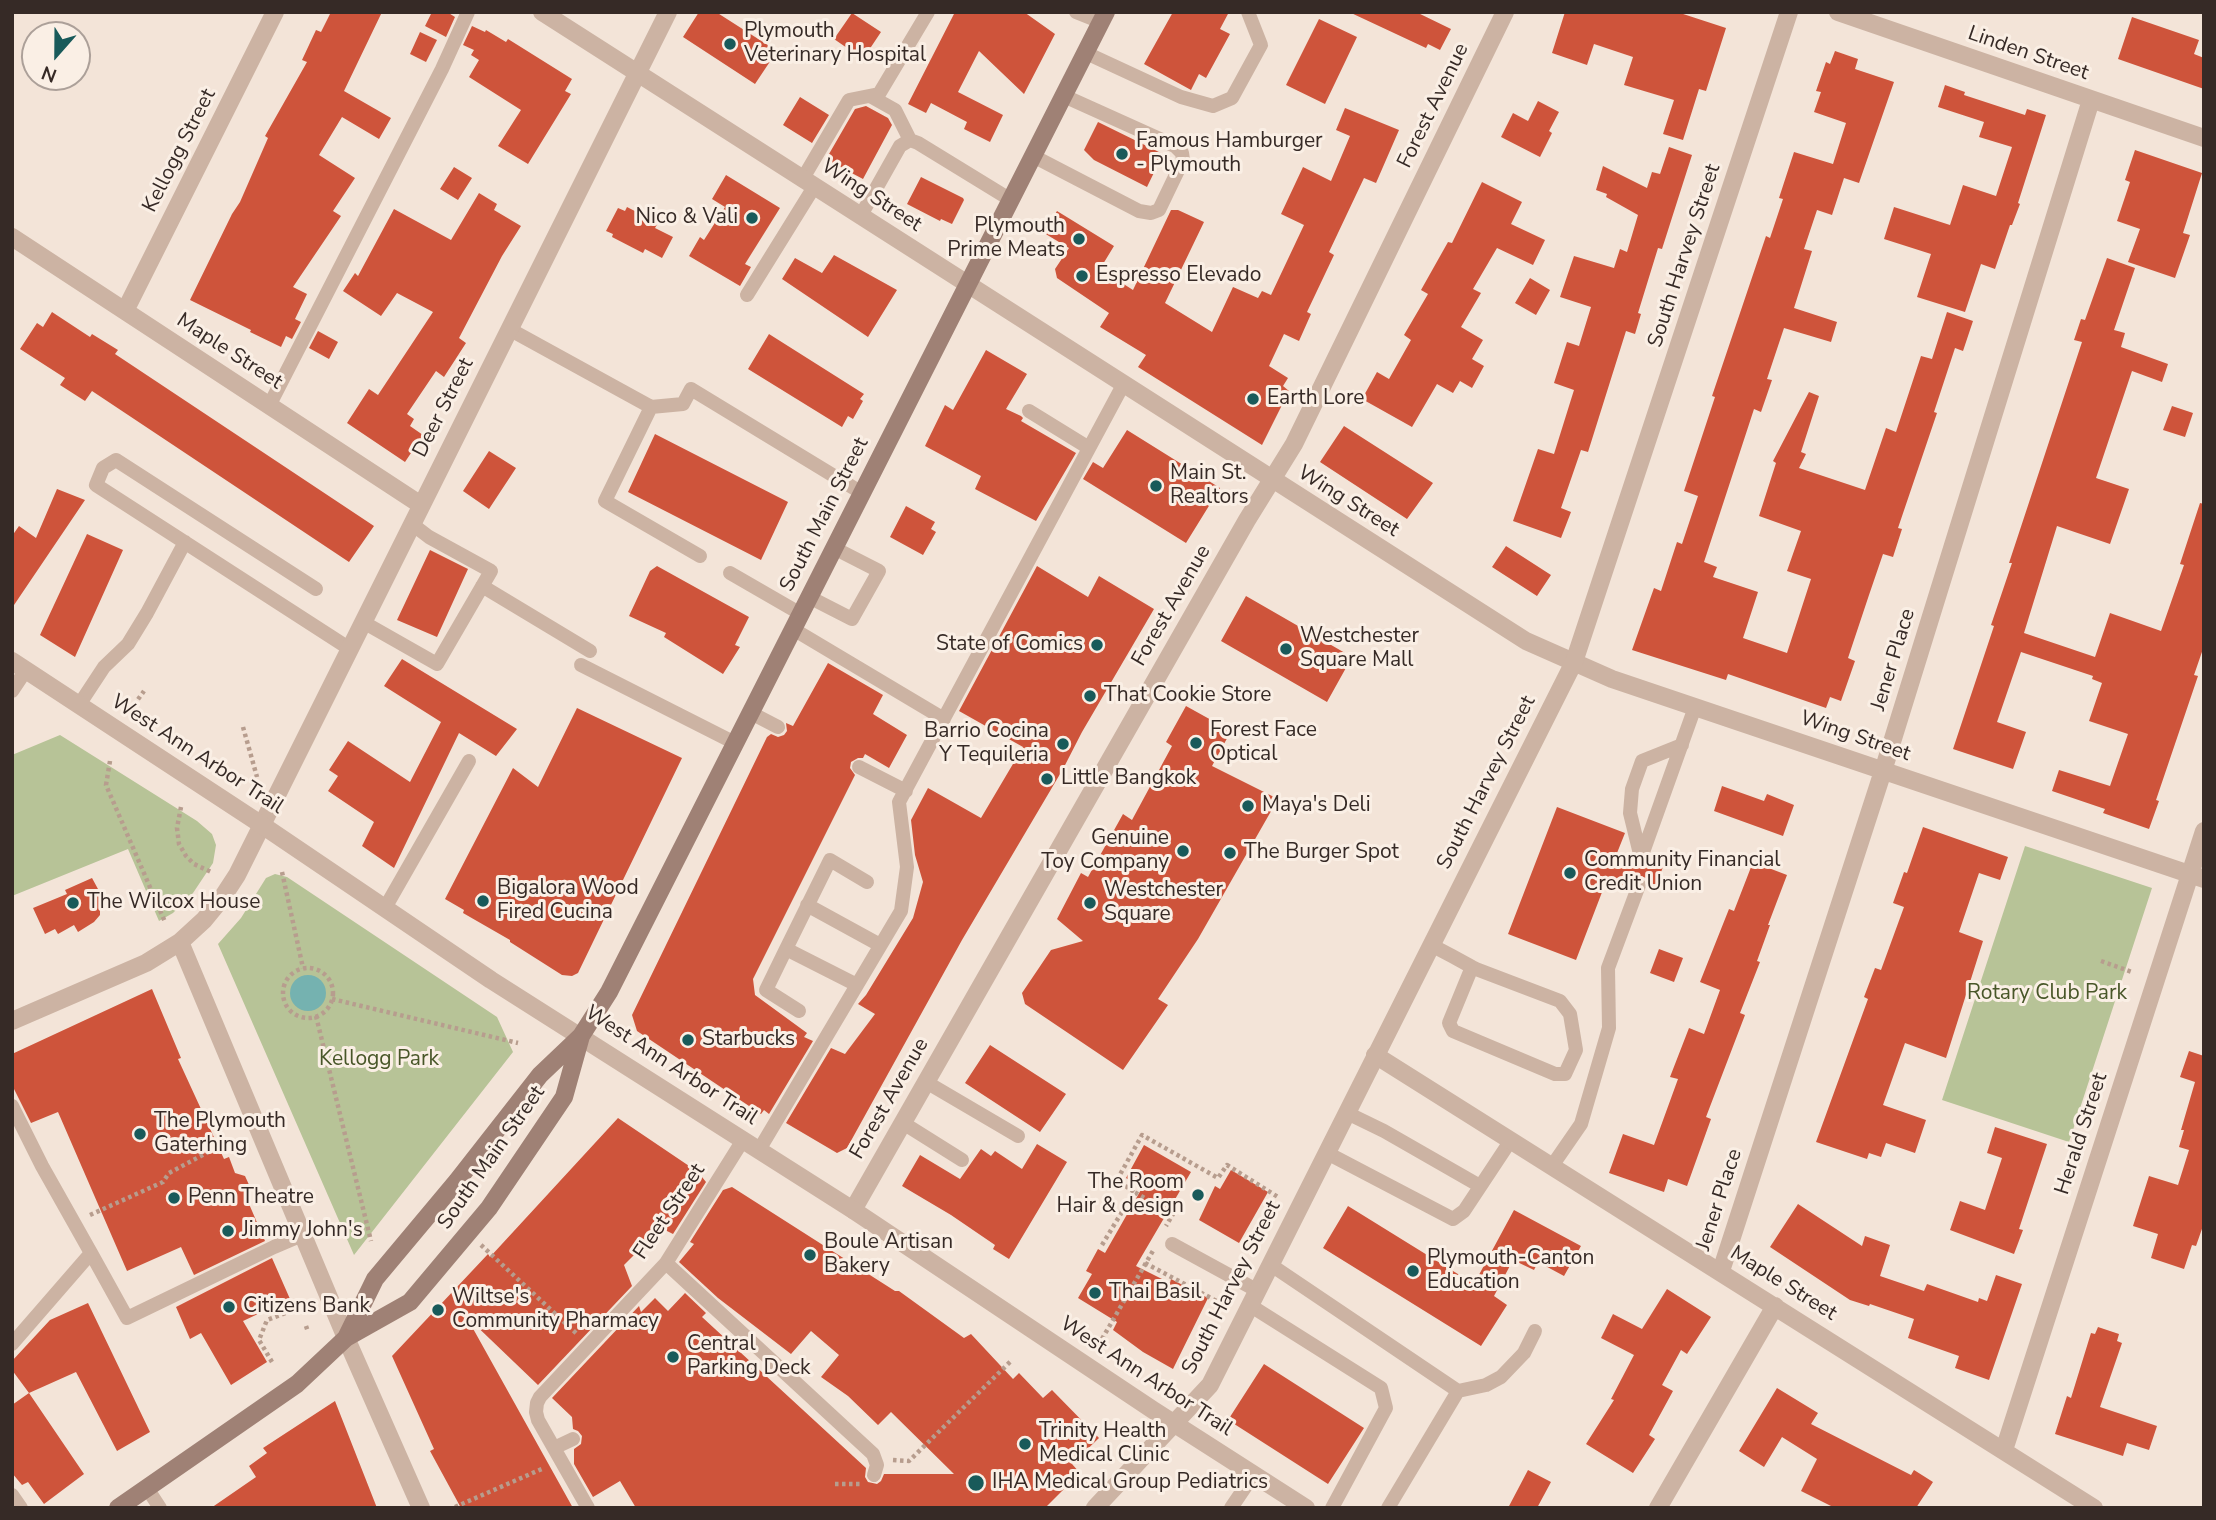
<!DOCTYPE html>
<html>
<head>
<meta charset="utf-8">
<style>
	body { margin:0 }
	#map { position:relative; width:2216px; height:1520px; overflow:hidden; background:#f3e4d8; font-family:"Nunito Sans",sans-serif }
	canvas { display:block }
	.frame { position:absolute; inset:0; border:14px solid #362a26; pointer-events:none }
	.north { position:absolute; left:21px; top:21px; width:70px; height:70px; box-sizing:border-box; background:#faefe5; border:2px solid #aca099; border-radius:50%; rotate:201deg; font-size:19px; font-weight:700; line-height:28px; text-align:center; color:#362a26 }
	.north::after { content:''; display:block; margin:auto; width:24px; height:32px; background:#195a5a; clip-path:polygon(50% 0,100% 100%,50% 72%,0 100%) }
</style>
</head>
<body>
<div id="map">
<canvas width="2216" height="1520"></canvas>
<div class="frame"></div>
<div class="north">N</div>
</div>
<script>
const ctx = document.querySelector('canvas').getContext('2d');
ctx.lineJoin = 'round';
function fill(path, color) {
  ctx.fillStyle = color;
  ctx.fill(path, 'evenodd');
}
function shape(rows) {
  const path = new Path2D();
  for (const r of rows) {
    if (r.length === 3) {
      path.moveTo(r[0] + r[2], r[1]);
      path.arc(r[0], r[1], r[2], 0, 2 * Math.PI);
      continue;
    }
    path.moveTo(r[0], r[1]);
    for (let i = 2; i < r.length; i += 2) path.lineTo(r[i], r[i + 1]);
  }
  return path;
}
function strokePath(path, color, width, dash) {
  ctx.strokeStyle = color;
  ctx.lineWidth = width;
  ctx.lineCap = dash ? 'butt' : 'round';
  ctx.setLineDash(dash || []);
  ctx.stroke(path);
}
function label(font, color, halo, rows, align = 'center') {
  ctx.font = font + ' "Nunito Sans",sans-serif';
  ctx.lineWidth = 6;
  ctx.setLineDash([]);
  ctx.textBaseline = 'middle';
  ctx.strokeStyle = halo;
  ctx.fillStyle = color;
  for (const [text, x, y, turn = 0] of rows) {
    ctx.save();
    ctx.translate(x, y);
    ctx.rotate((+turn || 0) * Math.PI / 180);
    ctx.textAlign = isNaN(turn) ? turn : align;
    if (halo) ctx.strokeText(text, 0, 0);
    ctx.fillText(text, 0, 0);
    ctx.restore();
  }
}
fill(shape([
	[60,735,197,821,212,834,216,845,213,863,193,893,173,913,159,921,128,849,12,896,12,755],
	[2025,846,2152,888,2069,1142,1942,1100],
	[275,874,287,877,497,1017,513,1052,354,1255,218,944,241,918,266,878]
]), '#b7c397');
fill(shape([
	[308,993,18]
]), '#75b2b0');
fill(shape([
	[331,12,382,12,344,91,391,118,379,139,342,117,319,155,355,178,333,211,341,216,293,287,307,294,295,319,301,322,292,339,286,336,281,347,250,332,251,330,190,300,232,214,240,202,268,138,265,136,307,62,302,60,316,30,321,32],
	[432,12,447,12,455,17,446,37,425,26],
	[699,12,716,12,777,51,755,84,683,37],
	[955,12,1024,12,1055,34,1024,94,979,51,958,92,1003,115,990,142,964,129,967,122,931,103,926,113,908,104],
	[1173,12,1229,12,1220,29,1230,34,1206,78,1199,74,1191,90,1144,64],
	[1349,12,1416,12,1451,29,1440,50,1428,44,1426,48],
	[1565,12,1677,12,1726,28,1706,91,1699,89,1683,140,1663,134,1674,100,1624,85,1633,57,1594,44,1587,65,1552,53],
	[852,13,881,32,863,59,834,39],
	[2132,17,2199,40,2194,54,2204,58,2204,89,2118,59],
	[1319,19,1357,37,1325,104,1286,85],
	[472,26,485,32,486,30,506,42,508,39,572,79,565,91,571,94,528,164,498,146,521,110,469,77,479,60,471,55,474,50,463,45],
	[420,32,437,40,426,62,410,54],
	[1835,51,1858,59,1855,69,1894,82,1859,183,1844,178,1832,215,1817,210,1804,249,1812,251,1794,308,1837,322,1831,342,1784,328,1767,379,1772,380,1761,412,1754,409,1704,562,1717,567,1713,577,1758,592,1743,638,1787,653,1811,579,1787,571,1801,531,1759,516,1776,463,1773,461,1809,392,1819,396,1801,452,1806,454,1799,468,1865,490,1886,428,1896,432,1921,356,1932,359,1947,312,1973,321,1963,351,1955,348,1934,412,1937,413,1898,528,1902,529,1893,557,1883,554,1869,595,1848,658,1855,661,1841,701,1830,697,1826,708,1728,674,1726,680,1632,650,1654,588,1661,591,1677,542,1682,544,1698,496,1684,491,1715,397,1712,396,1766,236,1770,238,1783,199,1779,198,1794,152,1833,164,1846,123,1814,112,1821,92,1816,91,1826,62,1830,64],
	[1945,85,1965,92,1964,95,2025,115,2027,109,2046,115,2018,203,2020,204,2012,225,2010,225,1995,269,1981,264,1965,312,1917,297,1931,254,1884,239,1894,207,1950,225,1963,185,1996,196,2012,147,1979,137,1984,122,1938,107],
	[800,97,829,115,812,143,783,125],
	[1538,101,1559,112,1549,131,1552,133,1540,157,1501,137,1513,113,1528,121],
	[866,106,888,118,892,125,863,179,827,160,830,155,829,154,855,109],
	[1345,108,1399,130,1376,183,1364,178,1329,252,1334,255,1307,312,1311,314,1299,341,1284,334,1269,366,1288,378,1283,386,1289,391,1262,445,1138,367,1146,355,1100,327,1109,313,1057,278,1055,269,1069,248,1044,233,1057,211,1114,246,1100,269,1133,290,1171,210,1178,210,1204,222,1165,303,1212,332,1233,287,1258,298,1262,291,1271,295,1304,225,1281,214,1303,167,1331,181,1350,136,1336,130],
	[1098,122,1163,154,1147,187,1094,160,1084,150],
	[1669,147,1692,155,1662,249,1658,248,1638,313,1641,314,1635,334,1626,331,1588,452,1581,450,1561,508,1571,512,1561,538,1513,521,1538,449,1554,454,1574,390,1554,383,1567,342,1579,346,1591,307,1560,297,1574,256,1614,268,1620,249,1627,252,1638,215,1606,197,1607,194,1596,190,1603,166,1647,188,1652,172,1660,174],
	[2135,150,2202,173,2183,233,2190,235,2175,278,2128,262,2140,229,2117,221,2130,182,2125,180],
	[454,167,472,178,458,200,440,189],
	[726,175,780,208,745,264,751,267,740,286,689,256,700,237,704,240,725,207,712,199],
	[921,177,963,198,964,200,952,224,941,219,940,221,907,204],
	[1482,182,1522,202,1511,224,1545,240,1533,265,1497,248,1473,289,1481,293,1461,327,1483,340,1472,359,1484,366,1472,388,1460,381,1453,393,1437,384,1412,427,1362,399,1377,372,1389,379,1411,340,1404,335,1428,294,1421,290,1448,242,1452,243],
	[479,193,497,204,494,210,521,226,502,256,459,338,466,343,444,377,436,371,407,414,414,419,410,426,423,435,405,462,347,423,369,389,378,395,433,312,397,293,381,316,343,291,355,273,358,276,394,209,451,240],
	[627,207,658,223,655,228,673,237,662,258,645,249,643,253,612,237,613,234,606,231,618,208,625,211],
	[834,255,897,290,868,337,782,279,795,258,822,273],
	[2107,258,2135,268,2114,330,2125,333,2121,347,2168,364,2162,382,2132,371,2096,478,2129,489,2110,544,2057,526,2024,633,2095,657,2110,613,2161,631,2184,565,2180,564,2200,503,2204,504,2204,646,2194,675,2198,676,2156,800,2159,801,2149,829,2103,813,2105,809,2052,791,2059,770,2110,786,2128,734,2089,721,2102,683,2092,679,2093,676,2021,652,1997,722,2026,732,2013,769,1953,749,1994,626,1991,625,2012,563,2009,563,2082,342,2074,340,2081,319,2085,320],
	[1530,278,1550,290,1536,315,1515,303],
	[52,312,90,337,92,334,118,350,115,354,374,526,349,562,92,391,85,401,60,385,65,378,20,349,37,323,43,327],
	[318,331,338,342,329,359,309,348],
	[769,334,864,394,860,399,863,401,853,419,848,416,842,427,748,369],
	[986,350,1027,374,1006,409,1021,416,1023,418,1021,421,1076,453,1036,521,975,489,981,476,925,446,945,405,953,410],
	[2172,406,2193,413,2185,437,2163,430],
	[1344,426,1433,483,1407,519,1320,462],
	[1127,430,1220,488,1186,543,1083,479,1093,462,1103,468],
	[655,434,788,502,761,560,628,492],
	[489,451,516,468,489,509,463,491],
	[57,489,85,500,12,608,12,536,19,526,36,538],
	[906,506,935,522,931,529,936,532,923,555,890,537],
	[87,534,123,550,75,657,40,635],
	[1506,546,1551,575,1537,596,1492,567],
	[430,550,468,569,437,637,397,620],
	[657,566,749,617,735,645,740,647,723,674,664,637,666,633,629,616,650,571],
	[1037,566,1088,597,1099,576,1154,609,1082,732,1063,769,962,940,847,1148,837,1153,786,1123,831,1048,845,1054,875,1014,858,1004,866,995,913,918,923,882,915,855,911,820,928,788,981,818,1023,747,959,711],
	[1246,596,1352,657,1327,702,1221,641],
	[402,659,517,729,496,756,459,733,394,868,362,846,374,822,328,791,338,776,329,770,348,741,410,782,441,722,384,686],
	[828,663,883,695,873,714,907,735,889,768,865,754,863,758,858,758,851,762,850,768,855,775,753,979,755,995,807,1033,804,1037,813,1041,769,1114,764,1110,761,1114,637,1031,632,1015,767,737,771,734,778,737,784,735,787,731,786,723,793,726],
	[1186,706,1231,731,1212,766,1278,799,1198,939,1158,999,1168,1005,1123,1070,1025,1004,1022,993,1051,950,1083,941,1057,919,1081,873,1088,877,1123,814,1132,820,1172,746,1166,742],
	[577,708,682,758,578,973,572,976,562,975,510,942,510,940,463,913,464,910,445,899,513,768,538,787],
	[1722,786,1764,801,1767,794,1794,805,1783,836,1714,811],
	[1557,807,1625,833,1615,858,1631,858,1635,865,1642,868,1648,865,1651,858,1666,858,1657,884,1648,884,1646,878,1638,875,1632,878,1629,885,1604,887,1576,960,1508,934],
	[1923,827,2008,857,2000,880,1979,873,1959,932,1983,941,1946,1058,1905,1043,1883,1105,1926,1120,1915,1153,1886,1143,1881,1157,1869,1153,1867,1159,1816,1142,1868,999,1864,997,1875,968,1881,970,1904,907,1893,903,1904,872,1907,873],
	[1753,862,1787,875,1768,925,1770,925,1757,961,1760,962,1740,1013,1745,1015,1706,1117,1711,1119,1687,1186,1668,1179,1664,1192,1609,1173,1623,1134,1654,1145,1678,1079,1670,1077,1689,1028,1704,1034,1720,990,1700,982,1729,909,1734,911],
	[92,878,104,900,100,904,100,915,94,922,78,932,74,925,58,934,55,929,45,934,33,908,67,894,65,890],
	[1659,949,1683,958,1674,982,1650,973],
	[152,989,181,1058,178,1059,224,1159,229,1157,235,1173,245,1176,250,1187,246,1197,265,1241,194,1275,181,1247,127,1271,58,1112,31,1123,12,1085,12,1054],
	[990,1045,1066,1094,1040,1132,965,1083],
	[2189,1051,2204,1056,2204,1223,2196,1246,2192,1245,2184,1269,2151,1258,2158,1234,2133,1226,2149,1176,2178,1185,2189,1150,2179,1147,2184,1130,2181,1130,2195,1082,2180,1077],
	[618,1118,698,1172,706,1182,673,1234,661,1228,624,1265,632,1286,538,1385,466,1316,573,1508,461,1508,430,1451,434,1449,392,1356,488,1254,490,1257],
	[1995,1127,2047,1144,2019,1229,2023,1230,2014,1254,1950,1230,1960,1201,1985,1210,2002,1158,1987,1153],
	[1037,1144,1067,1162,1009,1259,993,1249,995,1245,951,1215,902,1186,920,1155,960,1179,981,1149,991,1156,995,1151,1022,1169],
	[1144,1145,1191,1172,1136,1266,1170,1283,1171,1279,1208,1298,1173,1369,1143,1352,1113,1330,1117,1322,1078,1298,1092,1274,1086,1271,1098,1249,1105,1253,1142,1188,1126,1178],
	[1231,1170,1268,1192,1239,1243,1199,1220,1215,1186,1220,1189],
	[732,1187,895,1291,899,1291,964,1338,971,1334,1013,1379,1019,1373,1043,1398,1052,1390,1099,1438,1072,1464,1080,1473,1045,1508,636,1508,620,1481,593,1497,574,1464,574,1449,581,1444,582,1436,578,1431,573,1429,572,1417,552,1398,639,1306,641,1312,655,1298,668,1311,685,1293,706,1313,702,1317,866,1468,865,1477,868,1482,877,1484,881,1481,884,1474,954,1474,891,1412,878,1425,848,1396,821,1377,839,1355,811,1331,791,1354,718,1298,679,1262,694,1244,690,1242,723,1190],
	[1798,1204,1862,1246,1865,1236,1890,1245,1880,1276,1924,1291,1927,1284,1978,1302,1979,1298,1987,1301,1996,1275,2022,1284,1989,1380,1955,1368,1959,1356,1908,1338,1914,1319,1870,1304,1869,1306,1850,1300,1770,1247],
	[1348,1206,1474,1284,1514,1210,1581,1246,1564,1276,1538,1262,1534,1270,1513,1260,1494,1296,1507,1305,1481,1346,1323,1248],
	[272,1258,290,1299,243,1321,267,1362,231,1385,201,1333,190,1339,176,1307],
	[1667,1289,1711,1317,1687,1354,1681,1350,1662,1385,1673,1391,1649,1435,1655,1439,1633,1473,1586,1444,1614,1400,1611,1399,1634,1355,1601,1338,1613,1314,1642,1329],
	[88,1303,150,1432,117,1451,76,1372,29,1393,12,1370,12,1361,50,1320],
	[2098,1327,2119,1334,2117,1341,2122,1343,2100,1407,2157,1426,2149,1450,2127,1443,2123,1456,2055,1434,2067,1396,2071,1398,2091,1333,2095,1334],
	[1264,1364,1364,1428,1328,1484,1228,1420],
	[1777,1388,1818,1413,1811,1424,1911,1475,1914,1470,1933,1482,1916,1508,1835,1508,1801,1491,1817,1459,1782,1437,1764,1467,1739,1451],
	[29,1393,84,1474,44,1504,28,1482,22,1485,12,1473,12,1405],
	[335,1401,377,1508,211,1508,256,1477,249,1466,267,1453,263,1448],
	[1528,1470,1551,1482,1537,1508,1508,1508]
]), '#ce543b');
strokePath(shape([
	[134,705,144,691],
	[243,727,257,777],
	[110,761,106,785,165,922],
	[181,807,177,828,179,844,186,856,194,864,211,872],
	[282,872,303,968],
	[2101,961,2132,972],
	[308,993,25],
	[332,999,518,1043],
	[316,1016,371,1241],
	[1134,1192,1117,1180,1142,1135,1218,1178,1227,1165,1278,1197],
	[90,1215,163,1182,169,1173,227,1142],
	[481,1245,577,1334],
	[1102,1245,1134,1192,1173,1214,1166,1226],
	[1145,1263,1224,1305],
	[306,1326,308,1332],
	[1102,1339,1154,1249],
	[272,1362,259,1340,267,1320,299,1308],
	[893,1460,909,1461,1012,1360],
	[835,1484,860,1484],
	[455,1507,544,1468]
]), '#b79d8e', 4.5, [3.5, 3.5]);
strokePath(shape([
	[1076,12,1101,22],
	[1086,53,1181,97,1213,106,1232,98,1261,45,1248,12],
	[870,96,895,110,910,140],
	[1033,156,1139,211,1151,213,1159,210,1183,160,1182,153,1175,146,1064,96],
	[802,180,849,100,879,94,928,12],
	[860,217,900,146,910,140,918,143,1011,200],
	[747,295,814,187],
	[509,329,651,407,683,404,691,389,862,493],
	[269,406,442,69,468,12],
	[651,407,605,501,700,556],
	[1029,411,1089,448],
	[730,573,801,614],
	[482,586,590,651],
	[316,589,116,460,103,468,96,485,350,649],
	[809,597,852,619,879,571,834,548],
	[363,622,437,664,491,571,429,537,412,524],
	[793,629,944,719],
	[581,665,735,743],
	[12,691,26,670],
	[79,705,104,667,128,644,147,613,185,542],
	[751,713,778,727],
	[859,767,906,791],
	[1641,858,1695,707],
	[1641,858,1630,813,1632,789,1642,761,1682,745],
	[807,905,880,945],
	[385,908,469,761],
	[1431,945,1452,956,1472,967,1476,969,1560,1001,1570,1014,1576,1050,1565,1074,1555,1074,1453,1031,1449,1023,1472,967],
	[786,949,766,990,799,1011],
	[857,985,786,949,830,860,867,882],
	[926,1082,1018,1136],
	[12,1106,42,1166,91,1253,12,1344],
	[1347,1113,1384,1131,1480,1186],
	[903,1123,962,1160],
	[759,1150,901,911,907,867,899,802,1123,385],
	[1327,1153,1453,1219,1464,1211,1511,1140],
	[1552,1166,1581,1124,1609,1028,1608,968,1639,885],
	[1172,1244,1258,1291],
	[91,1253,127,1318,274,1247,302,1235],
	[666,1263,873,1454,877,1465,874,1475],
	[1271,1265,1458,1391,1486,1385,1501,1377,1524,1353,1535,1331],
	[1251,1306,1381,1388,1386,1408,1332,1508],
	[554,1448,573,1439],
	[147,1488,160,1508],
	[12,1495,21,1508],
	[588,1508,538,1420,536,1412,537,1403,540,1397,666,1263,743,1140],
	[1231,1508,1254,1474],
	[1388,1508,1458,1391]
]), '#ccb3a3', 14);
strokePath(shape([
	[542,12,1526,641,1612,679,2204,879],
	[1838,12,2204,138],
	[12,237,421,505],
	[125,311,275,12],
	[180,942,346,1338],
	[12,1021,146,963,180,942,204,920,222,898,237,875,668,12],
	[1375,1055,2094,1508],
	[853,1210,1247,520,1294,444,1505,12],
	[1721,1271,1883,771,2091,100],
	[2004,1450,2204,831],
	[1658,1508,1775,1306]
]), '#ccb3a3', 18);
strokePath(shape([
	[12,661,262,825,491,980,853,1210,1153,1410,1306,1508],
	[346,1338,421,1508],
	[1095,1508,1210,1385,1574,662,1789,12]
]), '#ccb3a3', 18);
strokePath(shape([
	[346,1338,375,1279,457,1181,540,1075,581,1036,609,992,1106,12],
	[118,1508,297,1384,346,1338,410,1302,489,1208,564,1097,581,1036]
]), '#9f8175', 18);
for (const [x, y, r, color] of [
	[730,44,7,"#195a5a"],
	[1122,154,7,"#195a5a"],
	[752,218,7,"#195a5a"],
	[1079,239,7,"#195a5a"],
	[1082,276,7,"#195a5a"],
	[1253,399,7,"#195a5a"],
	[1156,486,7,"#195a5a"],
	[1097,645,7,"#195a5a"],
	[1286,649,7,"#195a5a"],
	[1090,696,7,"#195a5a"],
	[1196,743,7,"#195a5a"],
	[1063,744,7,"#195a5a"],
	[1047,779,7,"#195a5a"],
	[1248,806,7,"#195a5a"],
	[1183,851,7,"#195a5a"],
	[1230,853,7,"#195a5a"],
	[1570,873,7,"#195a5a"],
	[483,901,7,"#195a5a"],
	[73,903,7,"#195a5a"],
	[1090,903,7,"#195a5a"],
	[688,1040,7,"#195a5a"],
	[140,1134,7,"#195a5a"],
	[1198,1195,7,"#195a5a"],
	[174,1198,7,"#195a5a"],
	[228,1231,7,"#195a5a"],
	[810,1255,7,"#195a5a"],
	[1413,1271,7,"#195a5a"],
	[1095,1293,7,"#195a5a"],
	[229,1307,7,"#195a5a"],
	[438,1310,7,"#195a5a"],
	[673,1357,7,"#195a5a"],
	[1025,1444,7,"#195a5a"],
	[976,1483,9,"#195a5a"]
]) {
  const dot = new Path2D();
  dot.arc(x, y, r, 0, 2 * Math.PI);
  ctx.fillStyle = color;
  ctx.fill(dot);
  strokePath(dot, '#faefe5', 2.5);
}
label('21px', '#362a26', '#faefe5', [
	["Plymouth",744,32],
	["Veterinary Hospital",744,56],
	["Famous Hamburger",1136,142],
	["- Plymouth",1136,166],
	["Nico & Vali",738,218,"right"],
	["Plymouth",1065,227,"right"],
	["Prime Meats",1065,251,"right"],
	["Espresso Elevado",1096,276],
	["Earth Lore",1267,399],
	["Main St.",1170,474],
	["Realtors",1170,498],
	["Westchester",1300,637],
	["Square Mall",1300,661],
	["State of Comics",1083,645,"right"],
	["That Cookie Store",1104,696],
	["Forest Face",1210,731],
	["Optical",1210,755],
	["Barrio Cocina",1049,732,"right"],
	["Y Tequileria",1049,756,"right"],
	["Little Bangkok",1061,779],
	["Maya's Deli",1262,806],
	["Genuine",1169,839,"right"],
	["Toy Company",1169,863,"right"],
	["The Burger Spot",1244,853],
	["Community Financial",1584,861],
	["Credit Union",1584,885],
	["Bigalora Wood",497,889],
	["Fired Cucina",497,913],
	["Westchester",1104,891],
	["Square",1104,915],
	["The Wilcox House",87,903],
	["Starbucks",702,1040],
	["The Plymouth",154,1122],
	["Gaterhing",154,1146],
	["The Room",1184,1183,"right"],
	["Hair & design",1184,1207,"right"],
	["Penn Theatre",188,1198],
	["Jimmy John's",242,1231],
	["Boule Artisan",824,1243],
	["Bakery",824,1267],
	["Plymouth-Canton",1427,1259],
	["Education",1427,1283],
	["Thai Basil",1109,1293],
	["Wiltse's",452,1298],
	["Community Pharmacy",452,1322],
	["Citizens Bank",243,1307],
	["Central",687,1345],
	["Parking Deck",687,1369],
	["Trinity Health",1039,1432],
	["Medical Clinic",1039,1456],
	["IHA Medical Group Pediatrics",992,1483]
], 'left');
label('21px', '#362a26', '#faefe5', [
	["Linden Street",2028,54,19],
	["Forest Avenue",1434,106,-64],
	["Kellogg Street",180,151,-63],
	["Wing Street",871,196,33],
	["South Harvey Street",1685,256,-72],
	["Maple Street",229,352,33],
	["Deer Street",444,408,-63],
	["Wing Street",1348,502,32],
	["South Main Street",825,515,-63],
	["Forest Avenue",1172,606,-60],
	["Jener Place",1894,660,-73],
	["Wing Street",1855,737,19],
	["West Ann Arbor Trail",197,755,33],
	["South Harvey Street",1487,783,-63],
	["West Ann Arbor Trail",671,1066,33],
	["Forest Avenue",890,1099,-60],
	["Herald Street",2082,1134,-72],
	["South Main Street",492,1158,-55],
	["Jener Place",1720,1200,-72],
	["Fleet Street",670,1212,-56],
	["Maple Street",1783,1284,32],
	["South Harvey Street",1232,1288,-63],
	["West Ann Arbor Trail",1146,1377,33]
]);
label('21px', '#485628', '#faefe5', [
	["Rotary Club Park",2047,994],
	["Kellogg Park",379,1060]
]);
</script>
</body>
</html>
